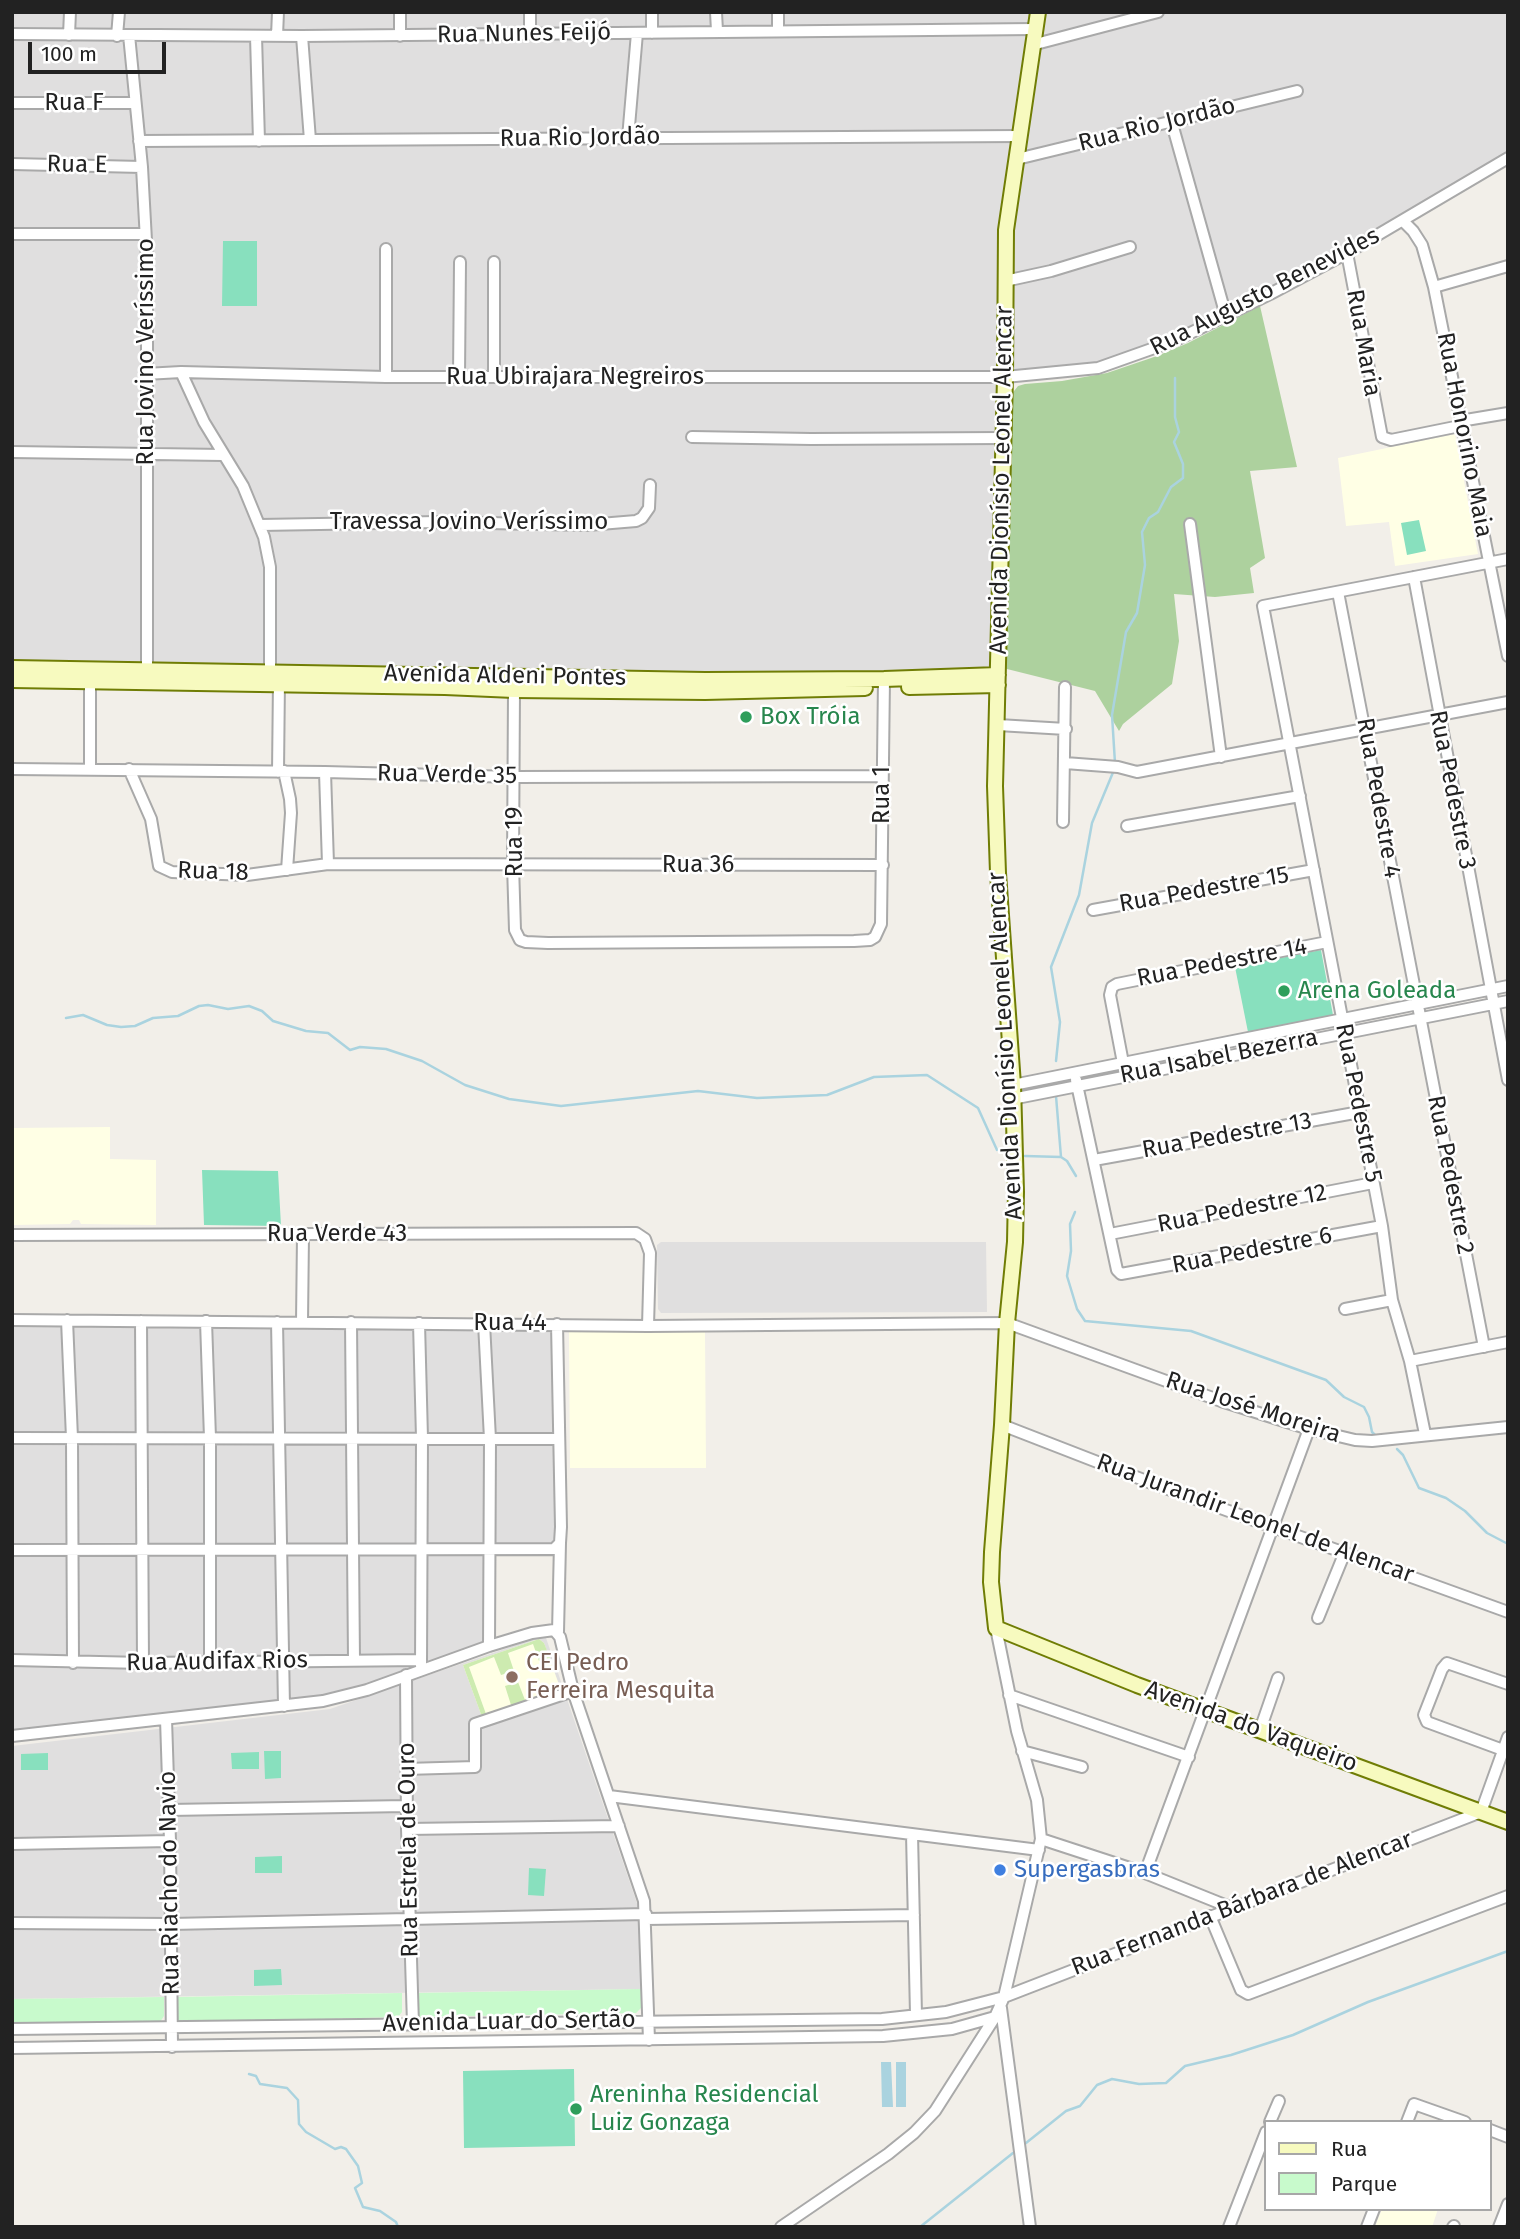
<!DOCTYPE html>
<html>
<head>
<meta charset="utf-8">
<style>
	body { margin:0 }
	#map { position:relative; width:1520px; height:2239px; overflow:hidden; background:#f2efe9; font-family:"Fira Sans",sans-serif }
	canvas { display:block }
	.frame { position:absolute; inset:0; border:14px solid #222; pointer-events:none }
	.legend { position:absolute; left:1264px; top:2120px; width:228px; height:91px; box-sizing:border-box; background:#fff; border:2px solid #a7a7a7; margin:0; padding:9px 12px; list-style:none; font-size:21px; color:#222 }
	.legend li { display:flex; align-items:center; gap:14px; height:35px }
	.legend b { width:35px; border:2px solid #a7a7a7 }
	.scale { position:absolute; left:28px; top:42px; width:138px; height:32px; box-sizing:border-box; border:4px solid #222; border-top:0; padding-left:9px; font-size:21px; line-height:24px; white-space:nowrap; color:#222; -webkit-text-stroke:5px #fff; paint-order:stroke }
</style>
</head>
<body>
<div id="map">
<canvas width="1520" height="2239"></canvas>
<div class="frame"></div>
<ul class="legend">
<li><b style="height:9px;background:#f7fabf"></b>Rua</li>
<li><b style="height:19px;background:#c8facc"></b>Parque</li>
</ul>
<div class="scale">100 m</div>
</div>
<script>
const ctx = document.querySelector('canvas').getContext('2d');
ctx.lineJoin = 'round';
function fill(path, color) {
  ctx.fillStyle = color;
  ctx.fill(path, 'evenodd');
}
function shape(rows) {
  const path = new Path2D();
  for (const r of rows) {
    path.moveTo(r[0], r[1]);
    for (let i = 2; i < r.length; i += 2) path.lineTo(r[i], r[i + 1]);
  }
  return path;
}
function strokePath(path, color, width, dash) {
  ctx.strokeStyle = color;
  ctx.lineWidth = width;
  ctx.lineCap = dash ? 'butt' : 'round';
  ctx.setLineDash(dash || []);
  ctx.stroke(path);
}
function label(font, color, halo, rows, align = 'center') {
  ctx.font = font + ' "Fira Sans",sans-serif';
  ctx.lineWidth = 5;
  ctx.setLineDash([]);
  ctx.textBaseline = 'middle';
  ctx.strokeStyle = halo;
  ctx.fillStyle = color;
  for (const [text, x, y, turn = 0] of rows) {
    ctx.save();
    ctx.translate(x, y);
    ctx.rotate((+turn || 0) * Math.PI / 180);
    ctx.textAlign = isNaN(turn) ? turn : align;
    if (halo) ctx.strokeText(text, 0, 0);
    ctx.fillText(text, 0, 0);
    ctx.restore();
  }
}
fill(shape([
	[12,12,1508,12,1508,160,1178,346,1073,373,1003,381,998,676,12,664],
	[661,1242,986,1242,987,1312,661,1313,658,1309,657,1245],
	[12,1320,557,1324,560,1543,489,1550,489,1646,367,1690,12,1736],
	[545,1635,639,1909,641,1989,12,1999,12,1746,330,1709]
]), '#e0dfdf');
fill(shape([
	[1455,434,1478,554,1395,566,1389,522,1346,526,1338,458],
	[110,1127,110,1159,156,1160,156,1225,81,1224,79,1220,73,1220,70,1224,13,1225,12,1128],
	[569,1332,705,1332,706,1468,570,1468],
	[539,1639,544,1643,561,1690,482,1717,463,1665],
	[1382,2209,1438,2209,1432,2227,1375,2227]
]), '#ffffe5');
fill(shape([
	[539,1639,544,1643,550,1658,539,1661,533,1644,508,1653,514,1671,501,1675,494,1657,469,1667,486,1714,511,1705,505,1686,518,1682,525,1700,551,1693,482,1717,463,1665]
]), '#cdebb0');
fill(shape([
	[1260,306,1297,467,1250,471,1265,558,1250,568,1254,593,1215,597,1174,594,1179,641,1172,684,1123,724,1119,731,1095,691,1003,668,1011,395,1018,386,1025,384,1062,381,1107,373,1157,356,1188,343]
]), '#add19e');
fill(shape([
	[641,1989,641,2008,636,2013,419,2017,416,2013,414,1993],
	[402,1993,402,2012,398,2017,180,2023,177,2018,177,1997],
	[164,1997,164,2016,160,2022,12,2024,12,1999]
]), '#c8facc');
fill(shape([
	[223,241,257,241,257,306,222,306],
	[1419,520,1426,551,1407,555,1401,523],
	[1321,950,1333,1015,1248,1032,1235,967],
	[202,1170,278,1171,281,1226,204,1225],
	[264,1751,281,1751,281,1778,265,1779],
	[259,1752,259,1769,232,1769,231,1753],
	[48,1753,48,1770,21,1770,21,1754],
	[282,1856,282,1873,255,1873,255,1857],
	[529,1868,546,1869,544,1896,528,1895],
	[281,1969,282,1985,254,1986,254,1970],
	[574,2069,575,2146,464,2148,463,2071]
]), '#88e0be');
fill(shape([
	[881,2062,891,2062,893,2107,882,2107],
	[896,2062,906,2062,906,2107,896,2107]
]), '#aad3df');
strokePath(shape([
	[1115,763,1112,715,1126,632,1137,613,1145,565,1142,532,1149,518,1158,512,1171,487,1183,478,1183,464,1174,442,1179,432,1175,417,1175,378],
	[66,1018,83,1015,107,1025,121,1027,135,1026,153,1018,178,1016,199,1006,208,1005,228,1009,249,1006,262,1011,273,1021,306,1031,328,1033,350,1050,360,1047,386,1049,422,1061,465,1085,509,1099,561,1106,698,1091,757,1098,827,1095,874,1077,927,1075,978,1108,997,1150],
	[1056,1061,1060,1022,1051,967,1079,895,1092,823,1114,770],
	[1056,1096,1061,1157],
	[1025,1156,1061,1157,1067,1161,1076,1176],
	[1075,1212,1070,1224,1071,1251,1067,1276,1077,1309,1085,1321,1191,1331,1326,1380,1344,1397,1364,1407,1369,1417,1372,1432,1376,1436],
	[1397,1449,1403,1455,1419,1488,1446,1498,1465,1511,1487,1533,1508,1544],
	[249,2074,256,2076,260,2084,287,2088,298,2100,299,2124,306,2132,335,2149,341,2147,346,2149,358,2166,362,2183,355,2188,363,2207,380,2211,396,2222,398,2227],
	[1026,2143,1066,2111,1080,2106,1097,2085,1112,2079,1139,2084,1166,2083,1185,2066,1231,2055,1293,2035,1368,2002,1508,1951],
	[920,2227,1013,2153]
]), '#aad3df', 2.5);
const street = shape([
	[400,12,400,36],
	[716,12,717,31],
	[778,30,778,12],
	[652,33,652,12],
	[12,34,302,36,1035,29],
	[530,34,530,12],
	[69,35,70,12],
	[129,35,142,167,147,259,147,668],
	[117,36,119,12],
	[256,36,259,141],
	[277,36,278,12],
	[302,36,310,140],
	[1032,45,1158,12],
	[12,103,135,103],
	[1171,120,1226,316],
	[628,138,637,33],
	[139,141,1021,136],
	[1017,159,1297,91],
	[12,164,142,167],
	[1403,221,1413,231,1422,245,1434,287,1508,656],
	[12,234,145,234],
	[1347,253,1382,437,1391,440,1455,427,1466,420,1508,413],
	[494,262,494,377],
	[1005,281,1051,271,1130,247],
	[1434,287,1508,266],
	[181,372,204,422,243,486,264,537,270,567,270,677],
	[145,374,181,372,386,377,1005,377,1098,368,1174,341,1270,294,1347,253,1508,158],
	[459,376,460,262],
	[386,377,386,249],
	[692,437,811,439,1004,438],
	[12,452,223,455],
	[1190,524,1221,757],
	[260,525,438,522,588,525,636,521,642,518,649,508,650,485],
	[1414,577,1508,1080],
	[1338,592,1484,1347],
	[514,690,513,865,515,930,520,940,526,942,548,943,854,941,870,940,875,937,881,924,884,679],
	[998,725,1066,729],
	[1065,763,1118,767,1137,772,1508,702],
	[12,769,325,772,515,777,882,776],
	[90,769,90,681],
	[129,769,151,819,159,866,172,872,247,875,328,864,883,865],
	[284,771,290,799,291,813,287,870],
	[278,772,279,680],
	[325,772,328,864],
	[1063,822,1065,687],
	[1127,826,1300,796],
	[1093,910,1314,870],
	[1123,1063,1110,995,1112,987,1117,984,1327,942],
	[1076,1080,1117,1270,1121,1274,1382,1226],
	[1013,1085,1508,986],
	[1012,1099,1508,1001],
	[1094,1160,1360,1112],
	[1110,1234,1373,1183],
	[12,1235,636,1233,645,1239,650,1253,648,1326],
	[1345,1309,1392,1300],
	[12,1320,648,1326,1007,1323,1221,1401,1309,1429,1355,1440,1372,1441,1508,1427],
	[67,1320,72,1438,73,1663],
	[141,1321,143,1663],
	[206,1321,210,1438,210,1661],
	[277,1322,284,1706],
	[302,1322,303,1235],
	[351,1322,354,1660],
	[419,1323,422,1438,421,1666],
	[484,1323,490,1439,489,1646],
	[1410,1361,1508,1342],
	[1002,1425,1154,1484,1508,1612],
	[1425,1434,1410,1361,1392,1300,1382,1226,1263,606,1508,559],
	[12,1438,559,1439],
	[12,1550,554,1549,560,1543,561,1527,557,1324],
	[1318,1618,1345,1552],
	[558,1632,560,1543],
	[12,1660,143,1663,421,1660],
	[406,1675,407,1829,413,2024],
	[1009,1695,1189,1757],
	[166,1719,170,1841,172,2047],
	[1260,1730,1278,1678],
	[12,1736,323,1701,367,1690,489,1646,532,1633,554,1630,560,1637,573,1691,644,1901,649,2040],
	[1503,1750,1427,1722,1424,1715,1442,1669,1447,1663,1508,1684],
	[1022,1751,1082,1767],
	[406,1769,475,1767,475,1724,573,1691],
	[609,1796,1039,1850],
	[169,1810,406,1806],
	[407,1829,619,1826],
	[912,1834,916,2015],
	[1041,1839,1145,1873,1232,1908],
	[12,1844,170,1841],
	[1145,1873,1309,1429],
	[1210,1916,1241,1990,1248,1994,1508,1896],
	[646,1919,914,1915],
	[12,1923,171,1924,646,1914],
	[1001,2008,1030,2227],
	[12,2029,882,2019,946,2012,1004,1997,1481,1812,1508,1737],
	[12,2048,883,2036,952,2029,995,2017],
	[1270,2122,1279,2101],
	[1407,2122,1414,2104,1465,2122],
	[1490,2130,1508,2137],
	[781,2227,888,2154,914,2133,935,2111,995,2017,1004,1997,1041,1839,1037,1800,1017,1731,996,1628],
	[1229,2227,1266,2132],
	[1367,2227,1374,2209],
	[1453,2227,1454,2226],
	[1499,2227,1508,2204]
]);
const secondary = shape([
	[1038,12,1006,230,1005,377,995,786,998,873,1013,1085,1016,1192,1015,1242,1007,1323,1002,1425,992,1552,991,1582,996,1628,1137,1685,1508,1822],
	[12,668,705,680,884,679,998,675],
	[12,680,445,687,514,690,705,692,865,688],
	[909,687,998,685]
]);
strokePath(street, '#a9a9a9', 14);
strokePath(secondary, '#707d05', 18);
strokePath(street, '#fff', 10);
strokePath(secondary, '#f7fabf', 14);
for (const [x, y, r, color] of [
	[746,717,7,"#2e9e5b"],
	[1284,991,7,"#2e9e5b"],
	[512,1677,7,"#8d6e63"],
	[1000,1870,7,"#3f7fe0"],
	[576,2109,7,"#2e9e5b"]
]) {
  const dot = new Path2D();
  dot.arc(x, y, r, 0, 2 * Math.PI);
  ctx.fillStyle = color;
  ctx.fill(dot);
  strokePath(dot, '#fff', 2.5);
}
label('24px', '#222', '#fff', [
	["Rua Nunes Feijó",524,34,-1],
	["Rua F",74,103],
	["Rua Rio Jordão",1157,125,-14],
	["Rua Rio Jordão",580,138,-1],
	["Rua E",77,165,1],
	["Rua Augusto Benevides",1265,292,-27],
	["Rua Maria",1363,343,80],
	["Rua Jovino Veríssimo",146,352,-90],
	["Rua Ubirajara Negreiros",575,377],
	["Rua Honorino Maia",1464,435,79],
	["Avenida Dionísio Leonel Alencar",1002,480,-89],
	["Travessa Jovino Veríssimo",469,522],
	["Avenida Aldeni Pontes",505,676,1],
	["Rua Verde 35",447,775,1],
	["Rua Pedestre 3",1452,790,79],
	["Rua 1",882,795,-90],
	["Rua Pedestre 4",1378,798,80],
	["Rua 19",515,842,-90],
	["Rua 36",698,865],
	["Rua 18",213,872,2],
	["Rua Pedestre 15",1204,890,-10],
	["Rua Pedestre 14",1222,963,-11],
	["Avenida Dionísio Leonel Alencar",1006,1046,-93],
	["Rua Isabel Bezerra",1219,1057,-11],
	["Rua Pedestre 5",1358,1103,79],
	["Rua Pedestre 13",1227,1136,-10],
	["Rua Pedestre 2",1450,1175,79],
	["Rua Pedestre 12",1242,1209,-11],
	["Rua Verde 43",337,1234],
	["Rua Pedestre 6",1252,1251,-11],
	["Rua 44",510,1323],
	["Rua José Moreira",1253,1408,18],
	["Rua Jurandir Leonel de Alencar",1255,1519,20],
	["Rua Audifax Rios",217,1662,-1],
	["Avenida do Vaqueiro",1251,1727,20],
	["Rua Estrela de Ouro",409,1850,-91],
	["Rua Riacho do Navio",170,1883,-91],
	["Rua Fernanda Bárbara de Alencar",1242,1904,-21],
	["Avenida Luar do Sertão",509,2022,-1]
]);
label('24px', '#27864d', '#fff', [
	["Box Tróia",760,717],
	["Arena Goleada",1298,991],
	["Areninha Residencial",590,2095],
	["Luiz Gonzaga",590,2123]
], 'left');
label('24px', '#785e54', '#fff', [
	["CEI Pedro",526,1663],
	["Ferreira Mesquita",526,1691]
], 'left');
label('24px', '#366cbe', '#fff', [
	["Supergasbras",1014,1870]
], 'left');
</script>
</body>
</html>
